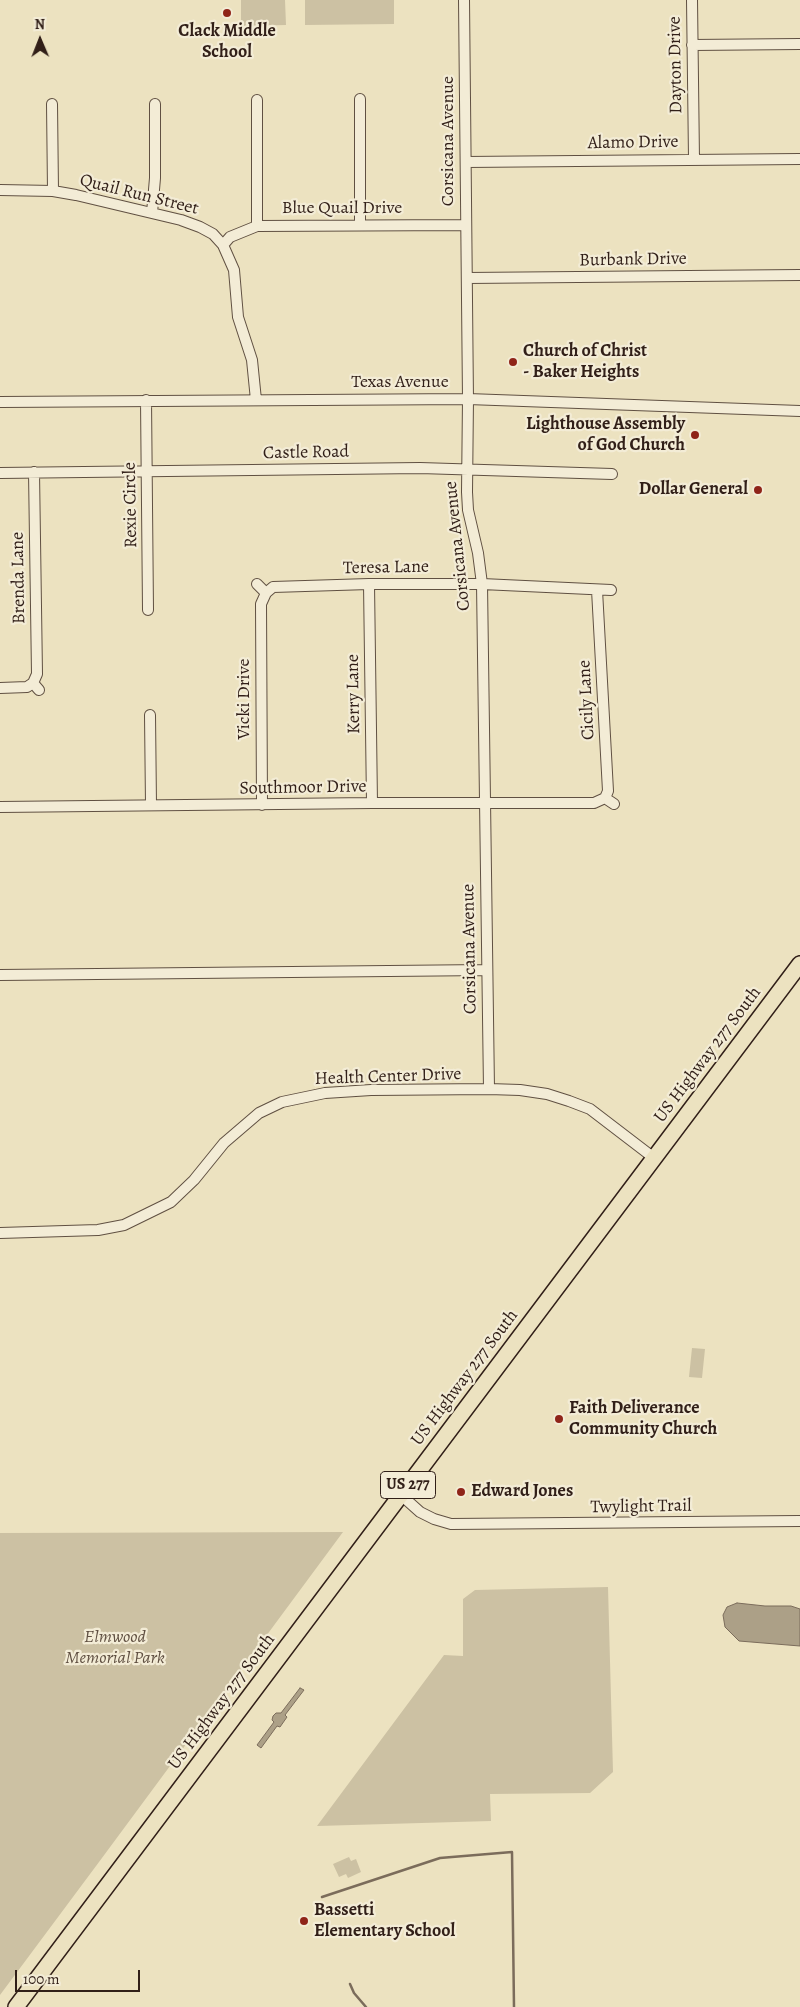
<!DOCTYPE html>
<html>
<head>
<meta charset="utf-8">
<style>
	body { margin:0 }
	#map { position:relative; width:800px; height:2007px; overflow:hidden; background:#ece2c0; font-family:Alegreya,serif }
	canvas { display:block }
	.north { position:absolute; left:15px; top:15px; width:50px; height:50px; -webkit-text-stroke:4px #f3ecd6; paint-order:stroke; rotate:359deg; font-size:14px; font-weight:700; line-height:20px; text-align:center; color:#311f18 }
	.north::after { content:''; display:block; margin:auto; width:18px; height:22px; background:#311f18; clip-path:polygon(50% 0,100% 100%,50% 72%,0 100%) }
	.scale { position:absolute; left:15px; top:1970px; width:125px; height:22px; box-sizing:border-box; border:2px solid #311f18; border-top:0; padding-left:6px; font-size:15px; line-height:18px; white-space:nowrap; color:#311f18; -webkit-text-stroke:4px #f3ecd6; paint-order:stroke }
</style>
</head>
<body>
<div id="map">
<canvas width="800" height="2007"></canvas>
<div class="north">N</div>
<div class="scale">100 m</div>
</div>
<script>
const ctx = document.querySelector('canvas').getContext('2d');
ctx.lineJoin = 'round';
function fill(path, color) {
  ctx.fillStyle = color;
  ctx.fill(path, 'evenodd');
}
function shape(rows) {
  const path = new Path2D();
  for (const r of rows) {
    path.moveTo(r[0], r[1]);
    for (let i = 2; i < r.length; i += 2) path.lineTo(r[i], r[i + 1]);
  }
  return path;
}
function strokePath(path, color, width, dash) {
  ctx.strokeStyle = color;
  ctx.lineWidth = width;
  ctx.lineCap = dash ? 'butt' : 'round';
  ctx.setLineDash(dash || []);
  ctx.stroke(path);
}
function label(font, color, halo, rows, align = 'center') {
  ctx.font = font + ' Alegreya,serif';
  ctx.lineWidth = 4.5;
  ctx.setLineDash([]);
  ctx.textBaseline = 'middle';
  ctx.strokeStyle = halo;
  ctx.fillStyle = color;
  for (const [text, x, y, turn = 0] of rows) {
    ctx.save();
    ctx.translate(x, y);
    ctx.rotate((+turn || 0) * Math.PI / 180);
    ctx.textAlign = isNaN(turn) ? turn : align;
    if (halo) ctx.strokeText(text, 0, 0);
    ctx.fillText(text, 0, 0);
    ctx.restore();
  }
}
fill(shape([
	[241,0,285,0,286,25,241,26],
	[305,0,394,0,394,24,305,25],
	[692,1348,705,1349,702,1378,689,1377],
	[343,1532,99,1862,0,1995,0,1533],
	[608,1587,613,1772,590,1793,490,1794,491,1821,317,1826,444,1655,463,1656,463,1599,475,1590],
	[349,1857,351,1861,356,1859,361,1872,348,1878,346,1874,339,1877,333,1864]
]), '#ccc1a3');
const water = shape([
	[737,1603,765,1606,791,1606,800,1609,800,1646,739,1641,725,1627,723,1615,727,1607,737,1603],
	[300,1688,304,1690,285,1715,287,1717,280,1727,277,1726,261,1748,257,1745,274,1722,272,1720,273,1716,276,1713,281,1713,300,1688]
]);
fill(water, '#aca087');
strokePath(water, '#7b6c5b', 1);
strokePath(shape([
	[322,1897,440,1858,512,1852,514,2007],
	[350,1984,354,1993,366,2007]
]), '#7b6c5b', 2.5);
const minor = shape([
	[464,0,468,399,467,492,468,510,478,553,482,584,489,1089],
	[692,0,694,159],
	[692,45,800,44],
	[257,100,257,226],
	[52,104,53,191],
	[466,162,800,159],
	[0,190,53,191,76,195,181,220,200,227,213,234,223,245,234,270,238,317,252,360,256,400],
	[152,213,155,178,155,104],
	[360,225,360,99],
	[223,245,230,237,257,226,466,225],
	[467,278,800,275],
	[146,400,148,610],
	[0,402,468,399,800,411],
	[0,473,420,468,612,474],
	[257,584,266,593,273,587,369,584,482,584,611,590],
	[369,584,372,803],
	[597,590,608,791,605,798,614,804],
	[33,683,37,674,34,472],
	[0,688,27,687,33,683,39,690],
	[150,715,151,805],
	[262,805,261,604,266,593],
	[0,807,372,803,594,803,605,798],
	[0,975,486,970],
	[0,1233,98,1230,124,1225,171,1202,194,1180,224,1143,259,1113,282,1102,325,1093,371,1090,489,1089,520,1090,547,1094,569,1101,590,1109,654,1158],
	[401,1495,420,1512,434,1519,451,1524,800,1521]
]);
const highway = shape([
	[16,2007,800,964]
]);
strokePath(minor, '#605042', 12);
strokePath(highway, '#311f18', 18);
strokePath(minor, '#f3ecd6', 10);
strokePath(highway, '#ece2c0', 15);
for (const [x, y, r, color] of [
	[227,13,5,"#8f2418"],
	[513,362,5,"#8f2418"],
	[695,435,5,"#8f2418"],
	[758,490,5,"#8f2418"],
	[559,1419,5,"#8f2418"],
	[461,1492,5,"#8f2418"],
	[304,1921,5,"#8f2418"]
]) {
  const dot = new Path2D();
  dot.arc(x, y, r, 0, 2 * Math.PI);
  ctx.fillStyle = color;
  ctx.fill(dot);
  strokePath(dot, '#f3ecd6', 2);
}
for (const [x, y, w] of [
	[408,1485,55]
]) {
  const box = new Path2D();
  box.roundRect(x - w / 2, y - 13.5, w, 27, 4);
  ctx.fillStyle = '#f3ecd6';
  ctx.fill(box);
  strokePath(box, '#311f18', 1);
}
label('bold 16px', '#311f18', null, [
	["US 277",408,1485]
]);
label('bold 18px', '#311f18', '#f3ecd6', [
	["Clack Middle",227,32,"center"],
	["School",227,53,"center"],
	["Church of Christ",523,352],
	["- Baker Heights",523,373],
	["Lighthouse Assembly",685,425,"right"],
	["of God Church",685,446,"right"],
	["Dollar General",748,490,"right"],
	["Faith Deliverance",569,1409],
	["Community Church",569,1430],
	["Edward Jones",471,1492],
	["Bassetti",314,1911],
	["Elementary School",314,1932]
], 'left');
label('18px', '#311f18', '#f3ecd6', [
	["Dayton Drive",676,65,-91],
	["Corsicana Avenue",449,141,-90],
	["Alamo Drive",633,143,-1],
	["Quail Run Street",139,195,14],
	["Blue Quail Drive",342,209],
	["Burbank Drive",633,260,-1],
	["Texas Avenue",400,383],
	["Castle Road",306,453,-1],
	["Rexie Circle",131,505,-91],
	["Corsicana Avenue",458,546,-96],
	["Teresa Lane",386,568,-1],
	["Brenda Lane",19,578,-91],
	["Kerry Lane",354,694,-91],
	["Vicki Drive",245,699,-90],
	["Cicily Lane",587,700,-93],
	["Southmoor Drive",303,788,-1],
	["Corsicana Avenue",470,949,-91],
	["US Highway 277 South",708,1055,-53],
	["Health Center Drive",388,1077,-2],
	["US Highway 277 South",465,1378,-53],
	["Twylight Trail",641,1507,-1],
	["US Highway 277 South",222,1702,-53]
]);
label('italic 18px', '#605042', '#f3ecd6', [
	["Elmwood",115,1638],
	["Memorial Park",115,1659]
]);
</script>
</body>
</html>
